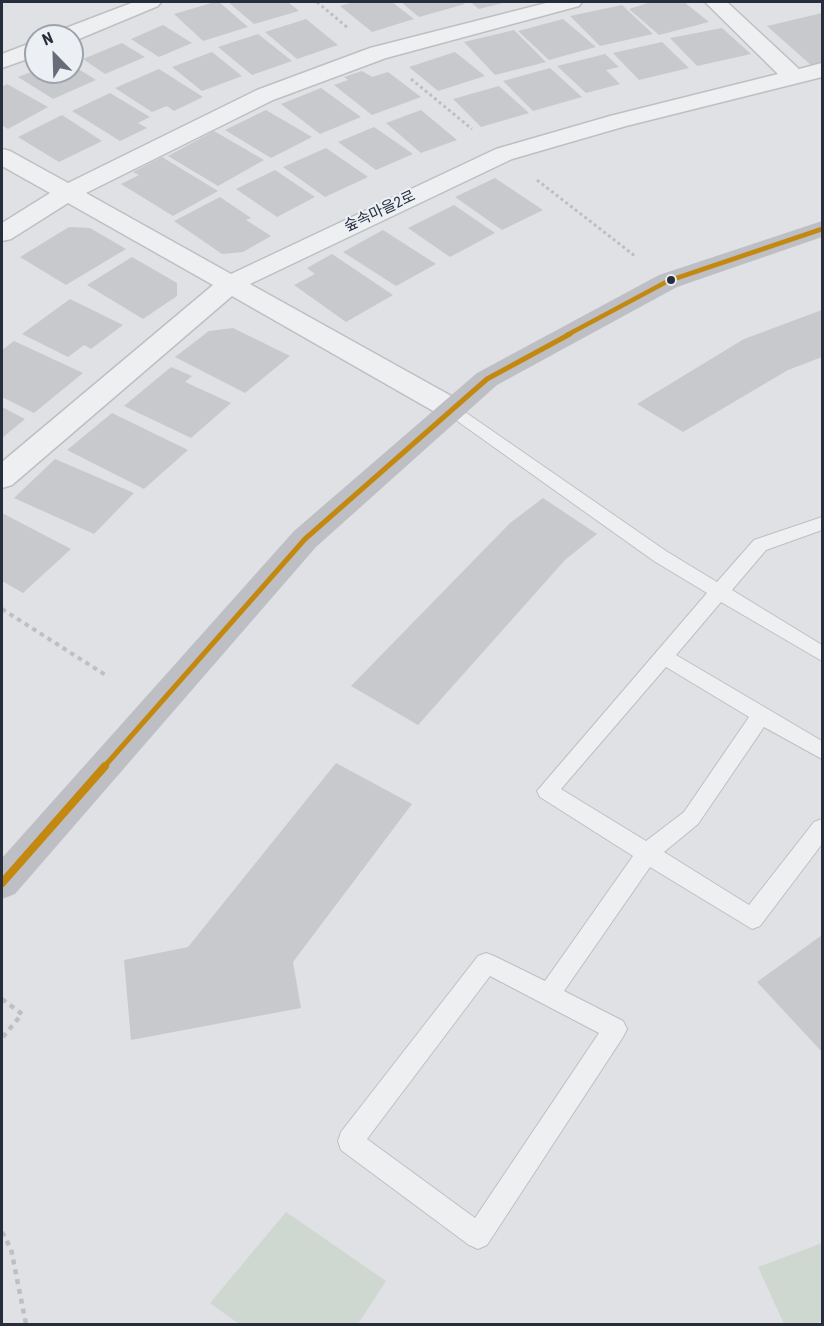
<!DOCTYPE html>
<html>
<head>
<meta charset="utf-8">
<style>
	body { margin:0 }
	#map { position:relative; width:824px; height:1326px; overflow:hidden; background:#dfe1e5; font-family:"Roboto Condensed",sans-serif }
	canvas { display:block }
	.frame { position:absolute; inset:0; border:3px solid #262e3d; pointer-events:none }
	.north { position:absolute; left:24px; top:24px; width:60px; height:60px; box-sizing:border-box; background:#eceff4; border:2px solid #9da2ab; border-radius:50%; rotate:337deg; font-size:16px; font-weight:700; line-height:24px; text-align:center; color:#262e3d }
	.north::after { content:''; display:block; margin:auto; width:21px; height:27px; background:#676d78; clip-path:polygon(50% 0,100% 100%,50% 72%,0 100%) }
</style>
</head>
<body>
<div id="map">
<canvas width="824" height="1326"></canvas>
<div class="frame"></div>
<div class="north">N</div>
</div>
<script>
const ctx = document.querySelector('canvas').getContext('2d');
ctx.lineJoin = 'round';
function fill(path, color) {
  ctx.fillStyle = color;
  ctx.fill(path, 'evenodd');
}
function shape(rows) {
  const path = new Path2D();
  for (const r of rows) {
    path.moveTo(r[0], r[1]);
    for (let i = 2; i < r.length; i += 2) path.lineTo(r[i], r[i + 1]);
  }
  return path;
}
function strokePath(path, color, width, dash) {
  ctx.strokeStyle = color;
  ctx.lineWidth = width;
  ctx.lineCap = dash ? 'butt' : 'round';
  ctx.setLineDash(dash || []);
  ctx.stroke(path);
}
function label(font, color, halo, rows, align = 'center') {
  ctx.font = font + ' "Roboto Condensed","Noto Sans KR",sans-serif';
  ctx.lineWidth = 4.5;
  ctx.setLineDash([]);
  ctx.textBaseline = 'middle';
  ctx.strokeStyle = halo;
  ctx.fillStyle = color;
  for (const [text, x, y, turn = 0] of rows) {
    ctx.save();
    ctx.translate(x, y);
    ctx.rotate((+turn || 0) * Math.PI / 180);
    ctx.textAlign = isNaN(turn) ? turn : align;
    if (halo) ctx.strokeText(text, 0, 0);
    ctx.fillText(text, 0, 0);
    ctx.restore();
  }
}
fill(shape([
	[286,1212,386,1281,358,1324,239,1324,210,1303],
	[822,1243,822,1321,813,1324,784,1324,758,1267]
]), '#cfd8d0');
fill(shape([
	[215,2,219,2,248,27,203,41,174,14],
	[228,2,288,2,299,11,254,24],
	[354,2,392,2,414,19,372,32,340,6],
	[401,2,462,2,465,4,419,17],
	[470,2,507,2,479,9],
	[651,2,684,2,709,22,659,35,629,9],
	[622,5,653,34,600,46,570,16],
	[822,13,822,63,812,66,767,26],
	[306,19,338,45,297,59,265,32],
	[563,19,596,47,549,60,518,31],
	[163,25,192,43,159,57,131,39],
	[722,28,751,54,697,66,670,38],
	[514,30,546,62,495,75,464,42],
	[258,34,292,61,252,75,218,47],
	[662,42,689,68,639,80,613,53],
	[122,43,145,57,105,74,83,59],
	[212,52,242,76,202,91,172,67],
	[455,52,485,76,438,91,409,67],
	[605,54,619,67,606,70,620,84,586,93,557,66],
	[72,65,96,80,53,99,18,77,36,70,36,72,72,72],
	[550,68,582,97,533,111,503,81],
	[159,69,203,97,174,111,167,106,152,112,115,88],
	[362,71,372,77,388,72,421,97,372,115,334,85,348,80,344,77],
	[7,84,48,107,8,129,2,125,2,87],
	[499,86,529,113,481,127,453,99],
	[321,88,361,117,320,134,281,104],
	[110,93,150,117,138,123,147,128,120,141,72,111],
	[266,110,312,137,271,158,225,130],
	[421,110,457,140,421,153,386,123],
	[62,115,102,141,59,162,18,137],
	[374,127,413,154,376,170,338,142],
	[214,131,264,160,218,186,168,156],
	[326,148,368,177,325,197,283,167],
	[162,157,218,191,173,216,121,184,139,175,133,172],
	[275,170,315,197,277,217,236,189],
	[495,178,543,210,502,230,455,197],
	[220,197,251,218,246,220,271,236,243,252,222,254,174,221],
	[454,205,495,233,450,257,408,228],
	[69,227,90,228,126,249,66,285,20,257],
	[383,230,436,264,396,286,343,252],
	[332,254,393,295,346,322,294,285,315,274,307,268],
	[132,257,177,283,177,296,143,319,87,285],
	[70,299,123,325,91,349,84,345,68,357,22,334],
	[822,310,822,357,788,370,683,432,637,404,744,339],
	[233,328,290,356,245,393,175,357,209,331],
	[14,341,83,373,34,413,2,397,2,350],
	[171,367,192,376,185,382,231,403,191,438,124,406],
	[2,407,25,419,2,438],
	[112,413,188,450,144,489,67,450],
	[55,459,134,493,94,534,14,498],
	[543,498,597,534,565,560,418,725,351,686,510,523],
	[2,513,71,549,23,593,2,581],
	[336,763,412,804,293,962,301,1008,131,1040,124,960,188,947],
	[822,935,822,1052,757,982]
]), '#c7c9cd');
const service = shape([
	[452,403,666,551,717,582,754,540,822,517,822,530,766,550,732,590,822,645,822,661,721,602,676,655,822,741,822,759,764,727,698,824,664,852,749,905,814,822,822,819,822,844,760,926,752,929,650,867,564,991,623,1021,627,1029,623,1037,487,1245,478,1249,469,1245,341,1150,338,1141,341,1132,478,956,486,953,494,956,545,981,633,856,540,797,537,791,707,593,654,561,446,413,444,409,446,405,452,403],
	[666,667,749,717,684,812,646,841,561,789,666,667],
	[490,976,599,1033,475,1218,367,1139,490,976]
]);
const minor = shape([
	[134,2,161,2,158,6,74,41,72,36,55,36,58,31,134,2],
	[550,2,582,2,579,6,386,58,273,100,86,193,231,274,496,149,610,116,778,74,705,2,727,2,799,69,822,63,822,77,626,126,512,159,250,284,462,402,466,409,462,416,452,418,442,416,232,296,12,485,2,488,2,462,213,285,68,203,11,239,2,241,2,223,50,193,2,166,2,149,10,151,68,183,257,90,370,48,550,2],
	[36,41,36,56,2,68,2,54,36,41]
]);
strokePath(service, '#bdbfc3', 2);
strokePath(minor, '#bdbfc3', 3);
strokePath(shape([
	[317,2,348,28],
	[411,79,472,129],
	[537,180,635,256]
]), '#bebfc4', 3, [3, 3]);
strokePath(shape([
	[2,609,107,676]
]), '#bebfc4', 4, [4.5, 4.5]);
strokePath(shape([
	[2,999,22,1014,2,1038],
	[2,1232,11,1249,26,1324]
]), '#bebfc4', 4.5, [5, 5]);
fill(service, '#eeeff1');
fill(minor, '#eeeff1');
fill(shape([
	[822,221,822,237,677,287,497,385,316,547,15,894,2,899,2,858,294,531,477,373,659,275,822,221]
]), '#bdbfc4');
strokePath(shape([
	[567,335,668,281,822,229]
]), '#c3880f', 4.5);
strokePath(shape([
	[103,768,305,539,487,379,570,334]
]), '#c3880f', 5);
strokePath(shape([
	[2,883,105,766]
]), '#c3880f', 8);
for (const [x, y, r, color] of [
	[671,280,5,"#262e3d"]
]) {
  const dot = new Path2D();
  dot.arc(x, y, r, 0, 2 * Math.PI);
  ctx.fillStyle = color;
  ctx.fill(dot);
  strokePath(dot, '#eceff4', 2);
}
label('15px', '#262e3d', '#eceff4', [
	["숲속마을2로",380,212,-25]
]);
</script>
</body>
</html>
